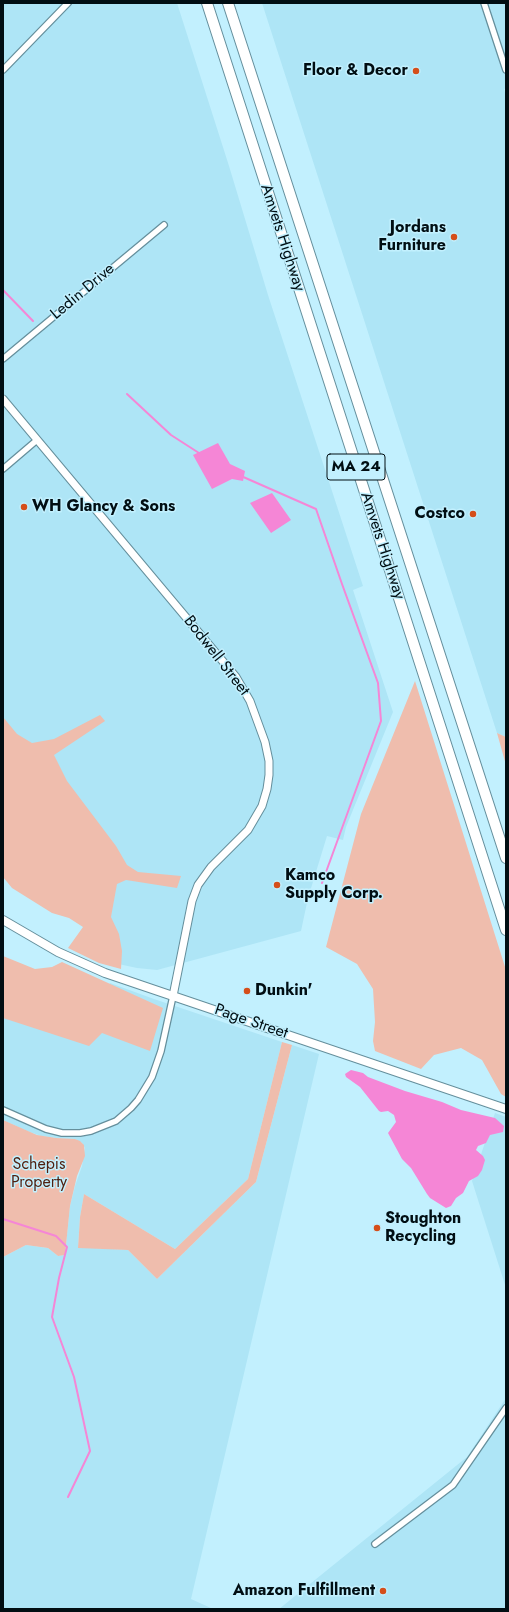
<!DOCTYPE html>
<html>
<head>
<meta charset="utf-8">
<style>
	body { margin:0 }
	#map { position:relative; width:509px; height:1612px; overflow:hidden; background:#c2f0fe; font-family:Jost,sans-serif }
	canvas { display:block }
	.frame { position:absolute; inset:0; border:4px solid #010e13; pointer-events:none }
</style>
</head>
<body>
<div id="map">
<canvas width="509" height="1612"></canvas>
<div class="frame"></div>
</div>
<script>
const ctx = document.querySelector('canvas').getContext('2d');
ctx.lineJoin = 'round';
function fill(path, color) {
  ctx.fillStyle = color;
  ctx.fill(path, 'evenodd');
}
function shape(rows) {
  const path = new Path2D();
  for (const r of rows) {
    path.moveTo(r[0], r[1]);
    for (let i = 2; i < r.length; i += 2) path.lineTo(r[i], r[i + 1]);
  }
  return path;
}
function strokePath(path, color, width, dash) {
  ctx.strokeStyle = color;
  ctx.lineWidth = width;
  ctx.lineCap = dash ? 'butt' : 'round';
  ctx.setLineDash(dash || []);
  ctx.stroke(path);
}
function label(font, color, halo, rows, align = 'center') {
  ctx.font = font + ' Jost,sans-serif';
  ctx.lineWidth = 3;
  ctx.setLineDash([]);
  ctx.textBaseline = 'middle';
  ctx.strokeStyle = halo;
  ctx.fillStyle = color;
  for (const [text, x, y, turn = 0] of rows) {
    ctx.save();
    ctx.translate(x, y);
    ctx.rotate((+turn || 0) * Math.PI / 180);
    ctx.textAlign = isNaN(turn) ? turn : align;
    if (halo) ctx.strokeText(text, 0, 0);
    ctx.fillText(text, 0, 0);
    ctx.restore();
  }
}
fill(shape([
	[3,3,177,3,229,166,268,295,363,586,353,590,393,712,346,827,343,840,327,836,308,898,301,931,157,970,137,968,109,962,97,929,3,752],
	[262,3,506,3,506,88,504,89,506,96,506,737,497,733],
	[110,983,154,999,282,1042,248,1179,175,1249,84,1194,80,1217,78,1247,128,1250,157,1279,256,1182,292,1045,319,1054,191,1599,213,1609,3,1609,3,1257,26,1245,48,1248,58,1256,65,1255,70,1206,75,1186,82,1166,85,1148,82,1143,75,1139,56,1138,41,1136,27,1131,3,1120,3,994,93,1033],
	[495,1113,506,1117,506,1288,472,1181],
	[506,1398,506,1609,279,1609,467,1457]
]), '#aee5f6');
fill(shape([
	[415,681,506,970,506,1097,501,1094,482,1060,461,1048,434,1055,421,1069,375,1051,373,1041,375,1022,373,989,357,964,326,947,361,814],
	[100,715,105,721,54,755,67,781,116,846,127,865,138,872,181,876,177,888,126,880,117,884,111,917,119,934,122,951,121,969,99,963,68,948,83,927,69,918,52,913,12,888,3,877,3,717,17,734,32,743,54,739],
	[497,733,506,737,506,765],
	[3,956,35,969,52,967,62,962,163,1008,150,1051,102,1033,89,1046,3,1018],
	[282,1042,292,1045,256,1182,157,1279,128,1250,78,1248,80,1217,84,1194,175,1249,248,1179],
	[3,1120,37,1135,56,1138,75,1139,80,1141,84,1145,85,1156,77,1176,70,1206,65,1255,58,1256,48,1248,26,1245,3,1257]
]), '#efbdad');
fill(shape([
	[218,443,230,464,245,471,243,481,232,479,212,489,193,455],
	[272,493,291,520,271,533,250,503],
	[351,1070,363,1073,368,1077,405,1091,442,1102,461,1110,495,1118,504,1126,503,1132,490,1135,486,1143,478,1146,476,1150,483,1156,485,1160,482,1170,478,1176,469,1181,463,1193,456,1198,451,1206,446,1208,430,1198,427,1194,411,1168,402,1159,388,1133,396,1122,394,1115,388,1111,381,1112,379,1111,360,1087,346,1077,345,1074]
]), '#f586d6');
strokePath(shape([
	[3,290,33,321],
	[127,394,171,435,199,453],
	[241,476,316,509,342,584,378,683,381,721,322,883],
	[3,1219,56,1236,67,1247,59,1278,52,1317,74,1377,90,1451,68,1497]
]), '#f586d6', 2);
const minor = shape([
	[484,3,506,70],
	[3,70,68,3],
	[3,359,164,225],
	[3,469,37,440],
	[3,1110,46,1129,62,1133,80,1133,91,1131,116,1121,131,1108,138,1100,152,1077,161,1051,173,996],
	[375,1544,453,1485,506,1408]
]);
const tertiary = shape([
	[3,399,236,677,250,701,265,742,269,761,269,775,267,789,262,806,248,830,211,867,198,885,192,901,173,996]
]);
const secondary = shape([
	[3,920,58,952,105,973,506,1109]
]);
const motorway = shape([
	[207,3,506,930],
	[228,3,506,858]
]);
strokePath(minor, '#658f9c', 8);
strokePath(tertiary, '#658f9c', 9);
strokePath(secondary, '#658f9c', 10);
strokePath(motorway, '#658f9c', 12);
strokePath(minor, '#fff', 5.5);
strokePath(tertiary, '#fff', 7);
strokePath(secondary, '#fff', 8);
strokePath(motorway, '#fff', 10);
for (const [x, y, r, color] of [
	[416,71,4,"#d54e1a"],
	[454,237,4,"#d54e1a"],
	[24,507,4,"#d54e1a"],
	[473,514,4,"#d54e1a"],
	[277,885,4,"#d54e1a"],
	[247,991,4,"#d54e1a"],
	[377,1228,4,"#d54e1a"],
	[383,1591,4,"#d54e1a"]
]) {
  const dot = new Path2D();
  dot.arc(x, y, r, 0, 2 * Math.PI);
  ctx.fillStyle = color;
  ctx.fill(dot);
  strokePath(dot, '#c2f0fe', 1.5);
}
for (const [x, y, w] of [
	[356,467,58]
]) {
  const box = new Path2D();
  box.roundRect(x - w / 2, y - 13, w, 26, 3);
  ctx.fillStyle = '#c2f0fe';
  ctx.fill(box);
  strokePath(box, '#010e13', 1);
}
label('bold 15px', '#010e13', null, [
	["MA 24",356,467]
]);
label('bold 16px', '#010e13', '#c2f0fe', [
	["Floor & Decor",408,71],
	["Jordans",446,228],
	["Furniture",446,246],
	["WH Glancy & Sons",32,507,"left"],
	["Costco",465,514],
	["Kamco",285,876,"left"],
	["Supply Corp.",285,894,"left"],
	["Dunkin'",255,991,"left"],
	["Stoughton",385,1219,"left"],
	["Recycling",385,1237,"left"],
	["Amazon Fulfillment",375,1591]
], 'right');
label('16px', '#010e13', '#c2f0fe', [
	["Amvets Highway",282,238,72],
	["Ledin Drive",83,292,-40],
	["Amvets Highway",382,546,72],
	["Bodwell Street",216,656,52],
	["Page Street",251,1022,19]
]);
label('16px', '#512111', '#c2f0fe', [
	["Schepis",39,1165],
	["Property",39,1183]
]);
</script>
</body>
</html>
